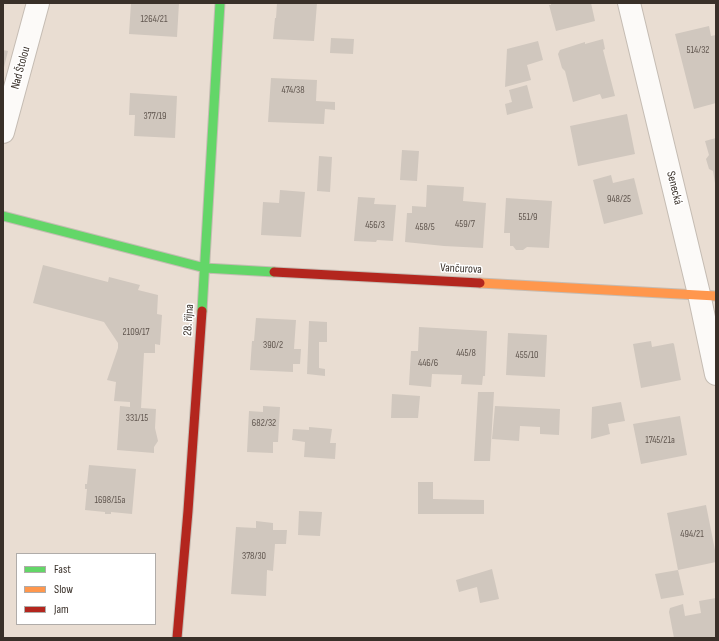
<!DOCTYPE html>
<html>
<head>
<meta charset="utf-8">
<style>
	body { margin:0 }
	#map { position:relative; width:719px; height:641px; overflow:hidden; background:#e9ddd2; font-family:"Sofia Sans Condensed",sans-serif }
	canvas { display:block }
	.frame { position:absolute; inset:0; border:4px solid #393029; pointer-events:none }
	.legend { position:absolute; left:16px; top:553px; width:140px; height:72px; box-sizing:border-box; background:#fff; border:1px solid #b0aca9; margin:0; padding:5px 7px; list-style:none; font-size:12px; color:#393029 }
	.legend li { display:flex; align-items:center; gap:8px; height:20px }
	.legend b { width:20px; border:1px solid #b0aca9 }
</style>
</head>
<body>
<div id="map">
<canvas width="719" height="641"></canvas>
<div class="frame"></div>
<ul class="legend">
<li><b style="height:5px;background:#63d668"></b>Fast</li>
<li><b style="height:5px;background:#ff974d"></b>Slow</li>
<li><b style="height:5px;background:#b3261e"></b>Jam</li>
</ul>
</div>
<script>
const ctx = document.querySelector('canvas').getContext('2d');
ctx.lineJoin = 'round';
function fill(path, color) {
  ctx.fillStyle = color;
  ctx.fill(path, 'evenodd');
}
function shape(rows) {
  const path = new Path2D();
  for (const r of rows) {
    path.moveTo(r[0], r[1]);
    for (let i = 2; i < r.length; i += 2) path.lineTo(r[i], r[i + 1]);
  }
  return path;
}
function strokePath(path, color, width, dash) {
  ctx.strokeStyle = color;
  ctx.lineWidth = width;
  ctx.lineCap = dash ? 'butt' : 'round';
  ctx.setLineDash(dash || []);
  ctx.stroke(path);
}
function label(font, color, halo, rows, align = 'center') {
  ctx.font = font + ' "Sofia Sans Condensed",sans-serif';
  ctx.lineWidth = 3;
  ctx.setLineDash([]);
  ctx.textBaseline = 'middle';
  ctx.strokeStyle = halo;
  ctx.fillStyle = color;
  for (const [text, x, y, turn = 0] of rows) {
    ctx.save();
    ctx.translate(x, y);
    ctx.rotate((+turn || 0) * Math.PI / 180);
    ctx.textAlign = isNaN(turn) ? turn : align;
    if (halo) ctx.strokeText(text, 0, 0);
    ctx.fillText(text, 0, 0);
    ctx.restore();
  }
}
fill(shape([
	[131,3,179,3,177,37,129,34],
	[277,3,317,3,314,41,273,39,275,18,276,18],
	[551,3,591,3,595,21,556,31,549,5,551,5],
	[709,26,711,36,716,35,716,103,694,109,675,34],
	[331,38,354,39,353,54,330,53],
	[603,39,605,49,603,50,615,96,602,99,600,94,573,102,565,71,562,68,558,54,560,50,585,42,585,44],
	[538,41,543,60,527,65,531,80,505,87,507,49],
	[3,50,8,51,4,67,3,67],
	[271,78,317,80,316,101,335,102,335,110,325,109,324,124,268,122],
	[527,85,533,108,507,115,505,104,512,102,509,90],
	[130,93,177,96,175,138,134,136,135,115,129,115],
	[627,114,635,154,578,166,570,126],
	[716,138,716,183,715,183,713,171,709,169,706,159,709,155,705,141],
	[402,150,419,151,417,181,400,180],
	[319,156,332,157,330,192,317,191],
	[611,175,613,183,634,178,643,214,604,224,593,180],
	[427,185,464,187,463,201,486,203,483,248,444,246,405,242,407,213,412,213,412,206,426,207],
	[280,190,305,192,301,237,261,235,263,202,279,203],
	[358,197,375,198,374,204,396,205,393,241,377,240,376,242,354,241],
	[506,198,552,201,549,248,527,247,523,250,516,250,513,246,510,246,510,233,504,233],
	[43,265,108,282,109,277,140,285,138,290,158,295,157,314,162,315,160,345,155,344,155,353,144,353,141,408,156,409,155,428,158,441,154,447,154,453,117,450,120,406,130,407,130,402,114,401,116,382,107,380,118,348,118,343,104,322,33,303],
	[256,318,296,320,294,349,301,349,300,364,293,364,293,372,250,370,252,341,254,341],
	[309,321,327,322,327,342,319,342,319,368,325,369,325,376,307,374],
	[419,327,487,331,485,376,483,376,482,385,461,384,462,375,432,374,431,387,409,385,411,351,418,351],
	[508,333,547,335,545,377,506,375],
	[651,341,652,347,673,343,674,344,681,380,641,388,633,344],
	[478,392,494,392,490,461,474,461],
	[392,394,420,396,418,418,391,418],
	[621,402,625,421,608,424,610,434,591,439,592,407],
	[263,406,280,407,278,442,273,442,273,453,247,452,249,411,263,412],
	[495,406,560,409,559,435,540,434,540,427,520,426,519,441,492,439],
	[680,416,687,455,641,464,633,424],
	[309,427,332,429,330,443,336,443,335,459,304,457,305,442,292,440,293,429,309,430],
	[89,465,136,469,132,514,111,512,111,514,105,514,105,512,85,510,87,489,85,489,85,484,87,484],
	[418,482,433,482,433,499,484,500,484,514,418,514],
	[706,505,716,555,716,562,678,570,667,513],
	[299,511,322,512,320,536,298,535],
	[256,521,273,523,273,530,287,530,286,544,275,544,273,571,267,570,266,596,231,594,236,527,256,528],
	[492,569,499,599,480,603,477,587,459,592,456,580],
	[678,570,684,595,661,599,655,574],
	[716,598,716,638,674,638,669,612,670,608,683,604,685,616,701,613,699,601]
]), '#d0c7be');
const street = shape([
	[629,3,699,294,716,374],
	[3,132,38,3]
]);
const fast = shape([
	[3,216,205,268,274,272],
	[202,311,220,3]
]);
const slow = shape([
	[480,283,716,296]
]);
const jam = shape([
	[274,272,480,283],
	[177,638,188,511,202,311]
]);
strokePath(street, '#c5bcb3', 24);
strokePath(fast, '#c5bcb3', 11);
strokePath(slow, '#c5bcb3', 11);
strokePath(jam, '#c5bcb3', 11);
strokePath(street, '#fcfaf8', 22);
strokePath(fast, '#63d668', 9);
strokePath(slow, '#ff974d', 9);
strokePath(jam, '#b3261e', 9);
label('10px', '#60564f', null, [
	["1264/21",154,19],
	["514/32",698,50],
	["474/38",293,90],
	["377/19",155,116],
	["948/25",619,199],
	["551/9",528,217],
	["459/7",465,224],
	["456/3",375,225],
	["458/5",425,227],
	["2109/17",136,332],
	["390/2",273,345],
	["445/8",466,353],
	["455/10",527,355],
	["446/6",428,363],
	["331/15",137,418],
	["682/32",264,423],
	["1745/21a",660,440],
	["1698/15a",110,500],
	["494/21",692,534],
	["378/30",254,556]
]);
label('12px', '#393029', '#fff', [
	["Nad Štolou",21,68,-75],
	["Senecká",674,188,76],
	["Vančurova",461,269,3],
	["28. října",189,320,-86]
]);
</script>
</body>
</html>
